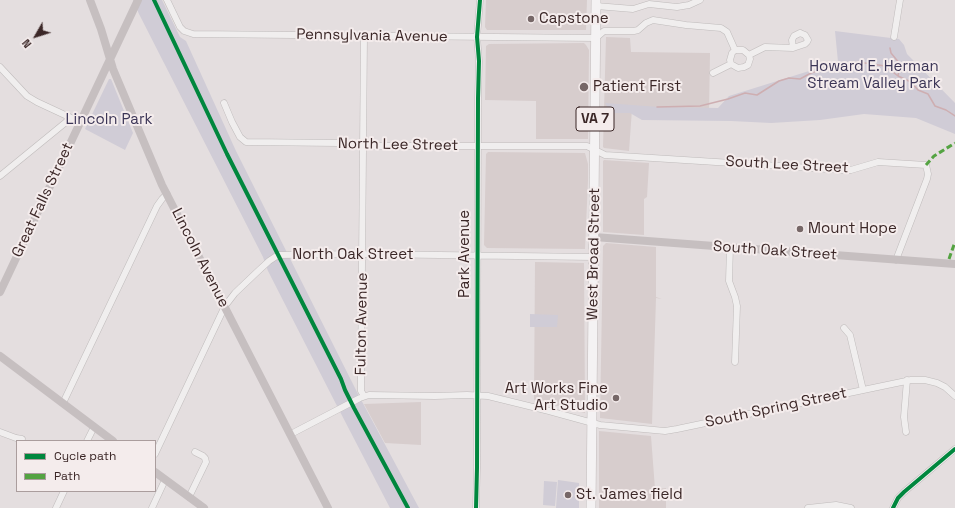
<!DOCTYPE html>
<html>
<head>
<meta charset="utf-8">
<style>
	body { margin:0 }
	#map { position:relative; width:955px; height:508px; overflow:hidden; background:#e4dedf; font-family:"Space Grotesk",sans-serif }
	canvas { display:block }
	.legend { position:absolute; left:16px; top:440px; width:140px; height:52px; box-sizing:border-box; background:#f4ecec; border:1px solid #aa9d9d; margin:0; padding:5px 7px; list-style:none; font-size:12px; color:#3b2727 }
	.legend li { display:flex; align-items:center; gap:8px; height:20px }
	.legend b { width:20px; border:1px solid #aa9d9d }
	.north { position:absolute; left:16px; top:16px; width:40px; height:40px; -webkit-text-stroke:3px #f4ecec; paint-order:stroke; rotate:231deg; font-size:11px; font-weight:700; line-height:16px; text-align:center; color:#3b2727 }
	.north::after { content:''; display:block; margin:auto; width:14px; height:18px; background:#3b2727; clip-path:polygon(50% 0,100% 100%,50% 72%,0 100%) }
</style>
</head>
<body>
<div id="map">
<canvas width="955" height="508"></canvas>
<ul class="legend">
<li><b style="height:5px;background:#00873e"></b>Cycle path</li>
<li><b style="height:5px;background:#54a342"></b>Path</li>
</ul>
<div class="north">N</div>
</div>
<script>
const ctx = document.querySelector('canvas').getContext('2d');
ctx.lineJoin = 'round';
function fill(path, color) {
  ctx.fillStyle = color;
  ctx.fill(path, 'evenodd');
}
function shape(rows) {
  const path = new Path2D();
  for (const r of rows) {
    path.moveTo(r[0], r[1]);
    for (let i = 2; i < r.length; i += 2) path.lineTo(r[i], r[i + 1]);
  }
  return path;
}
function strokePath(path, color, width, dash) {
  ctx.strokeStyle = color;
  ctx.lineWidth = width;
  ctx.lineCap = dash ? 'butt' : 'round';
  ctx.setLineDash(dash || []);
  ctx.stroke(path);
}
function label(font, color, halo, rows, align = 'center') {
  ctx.font = font + ' "Space Grotesk",sans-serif';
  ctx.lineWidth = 4;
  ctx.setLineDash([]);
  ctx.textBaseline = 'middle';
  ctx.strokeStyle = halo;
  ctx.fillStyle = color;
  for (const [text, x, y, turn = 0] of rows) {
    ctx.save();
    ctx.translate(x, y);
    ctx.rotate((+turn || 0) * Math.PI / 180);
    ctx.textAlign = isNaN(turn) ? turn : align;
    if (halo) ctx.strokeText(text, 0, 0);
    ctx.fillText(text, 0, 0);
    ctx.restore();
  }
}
fill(shape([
	[486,0,587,0,586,30,487,30,485,27],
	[606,37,630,38,631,52,710,53,709,112,632,109,629,151,604,148,603,147],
	[584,43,586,45,589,50,588,139,536,139,536,101,485,100,486,46,489,44],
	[488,152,585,153,588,164,588,180,585,249,487,248,484,245,486,154],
	[604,160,649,163,647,197,644,199,644,235,603,232,603,161],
	[606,243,656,247,656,297,662,299,656,298,652,424,600,418,603,246],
	[535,262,584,263,585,413,534,400],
	[421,402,421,445,385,443,364,404],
	[599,431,651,436,655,489,666,488,666,508,599,508]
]), '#d7cdcd');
fill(shape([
	[133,0,162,0,180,37,186,41,236,151,358,394,419,508,390,508,336,404,268,271,263,257,139,14],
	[835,31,899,39,904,45,907,54,955,103,955,134,916,118,864,114,820,120,771,123,731,121,642,120,630,113,606,113,608,108,605,103,659,107,718,108,729,96,838,62],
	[109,79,111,79,133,133,125,150,85,129],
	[530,314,558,315,557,327,530,327],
	[558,480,579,483,579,508,556,508],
	[544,481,557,482,555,506,543,505]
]), '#d0ccd6');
strokePath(shape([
	[890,48,891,53,900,64,898,76],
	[657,107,700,106,728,99,745,93,757,95,779,81,789,78,800,79,811,73,835,65,846,67,858,62,885,66,898,76,911,82,918,90,928,94,935,106,946,110,955,116]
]), '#ceaeb1', 1.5);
const street = shape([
	[167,0,180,27,184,31,193,34,596,38,604,31,634,31,638,30,646,23,653,20,686,25,721,28,727,32,735,50],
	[596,6,633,9,649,4,677,7,689,5,700,0],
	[800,33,805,35,808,40,807,42,805,44,793,48,792,40,794,36,800,33],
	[364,36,361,379,361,391,364,396],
	[894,37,900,0],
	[735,50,732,53,730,60,731,64,738,68,744,67,748,65,750,59,749,55],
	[735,50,743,50,749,55],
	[749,55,765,47,793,48],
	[0,67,27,96,37,102,80,122],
	[713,73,731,64],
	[224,103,232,122,240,137,246,142,338,143,363,146,587,146,605,155,843,170,851,170,878,162,926,165,928,174,927,179,896,260],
	[0,176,71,118],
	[730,247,729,281,735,297,737,306,735,362],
	[844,328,850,335,863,390],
	[63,403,157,206,162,199,167,194],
	[0,432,16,438,22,439],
	[906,432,904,417,907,380],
	[291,434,360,398,369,395,435,396,467,395,488,396,549,411,600,425,665,431,677,429,911,380,925,380,937,383,945,387,955,396],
	[87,441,94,427],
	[155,454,225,306,235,293,256,273,269,261,278,255,362,254,594,257],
	[189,497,206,462,205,458,203,456,195,452],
	[56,508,64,491],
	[152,508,165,480],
	[476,508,477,468,478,98,479,61,477,37,480,0],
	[808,508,836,505,851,508],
	[893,508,898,498,904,492,955,449]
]);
const primary = shape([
	[591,508,596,0]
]);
strokePath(street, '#bfbbbb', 7);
strokePath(primary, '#c1bbbb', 10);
strokePath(street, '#f0eeee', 6);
strokePath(shape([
	[90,0,101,29,113,69,162,185,328,508],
	[594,237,955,264],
	[0,292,138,0],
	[0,356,113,441],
	[155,472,204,508]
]), '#c6bfc0', 8);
strokePath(primary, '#f4f2f3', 9);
strokePath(shape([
	[926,165,934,156,955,143],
	[949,259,955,242]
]), '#54a342', 3, [6, 3]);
strokePath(shape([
	[154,0,227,154,341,379,345,390,354,408,408,508],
	[476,508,477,468,478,98,479,61,477,37,480,0],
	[893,508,898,498,904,492,955,449]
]), '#00873e', 4);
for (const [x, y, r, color] of [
	[531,19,4,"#766767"],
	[584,87,5,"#766767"],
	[800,229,4,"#766767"],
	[616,398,4,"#766767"],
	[568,495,4,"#766767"]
]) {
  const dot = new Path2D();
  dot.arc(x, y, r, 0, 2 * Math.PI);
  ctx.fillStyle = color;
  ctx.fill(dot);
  strokePath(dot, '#f4ecec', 1.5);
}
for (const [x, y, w] of [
	[595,119,38]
]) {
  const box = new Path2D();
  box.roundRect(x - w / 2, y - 12, w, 24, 3);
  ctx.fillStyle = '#f4ecec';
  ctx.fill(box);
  strokePath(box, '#3b2727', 1);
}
label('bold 14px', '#3b2727', null, [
	["VA 7",595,119]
]);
label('15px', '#3b2727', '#f4ecec', [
	["Capstone",539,19],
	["Patient First",593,87],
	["Mount Hope",808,229],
	["Art Works Fine",608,389,"right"],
	["Art Studio",608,406,"right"],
	["St. James field",576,495]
], 'left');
label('15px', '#3b2727', '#f4ecec', [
	["Pennsylvania Avenue",372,36,1],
	["North Lee Street",398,145,1],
	["South Lee Street",787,165,3],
	["Great Falls Street",43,200,-65],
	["South Oak Street",775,251,4],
	["Park Avenue",465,254,-90],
	["West Broad Street",594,254,-89],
	["North Oak Street",353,255],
	["Lincoln Avenue",200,258,63],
	["Fulton Avenue",362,324,-89],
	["South Spring Street",776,408,-12]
]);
label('15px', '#3b3556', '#f4ecec', [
	["Howard E. Herman",874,67],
	["Stream Valley Park",874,84],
	["Lincoln Park",109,120]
]);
</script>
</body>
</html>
